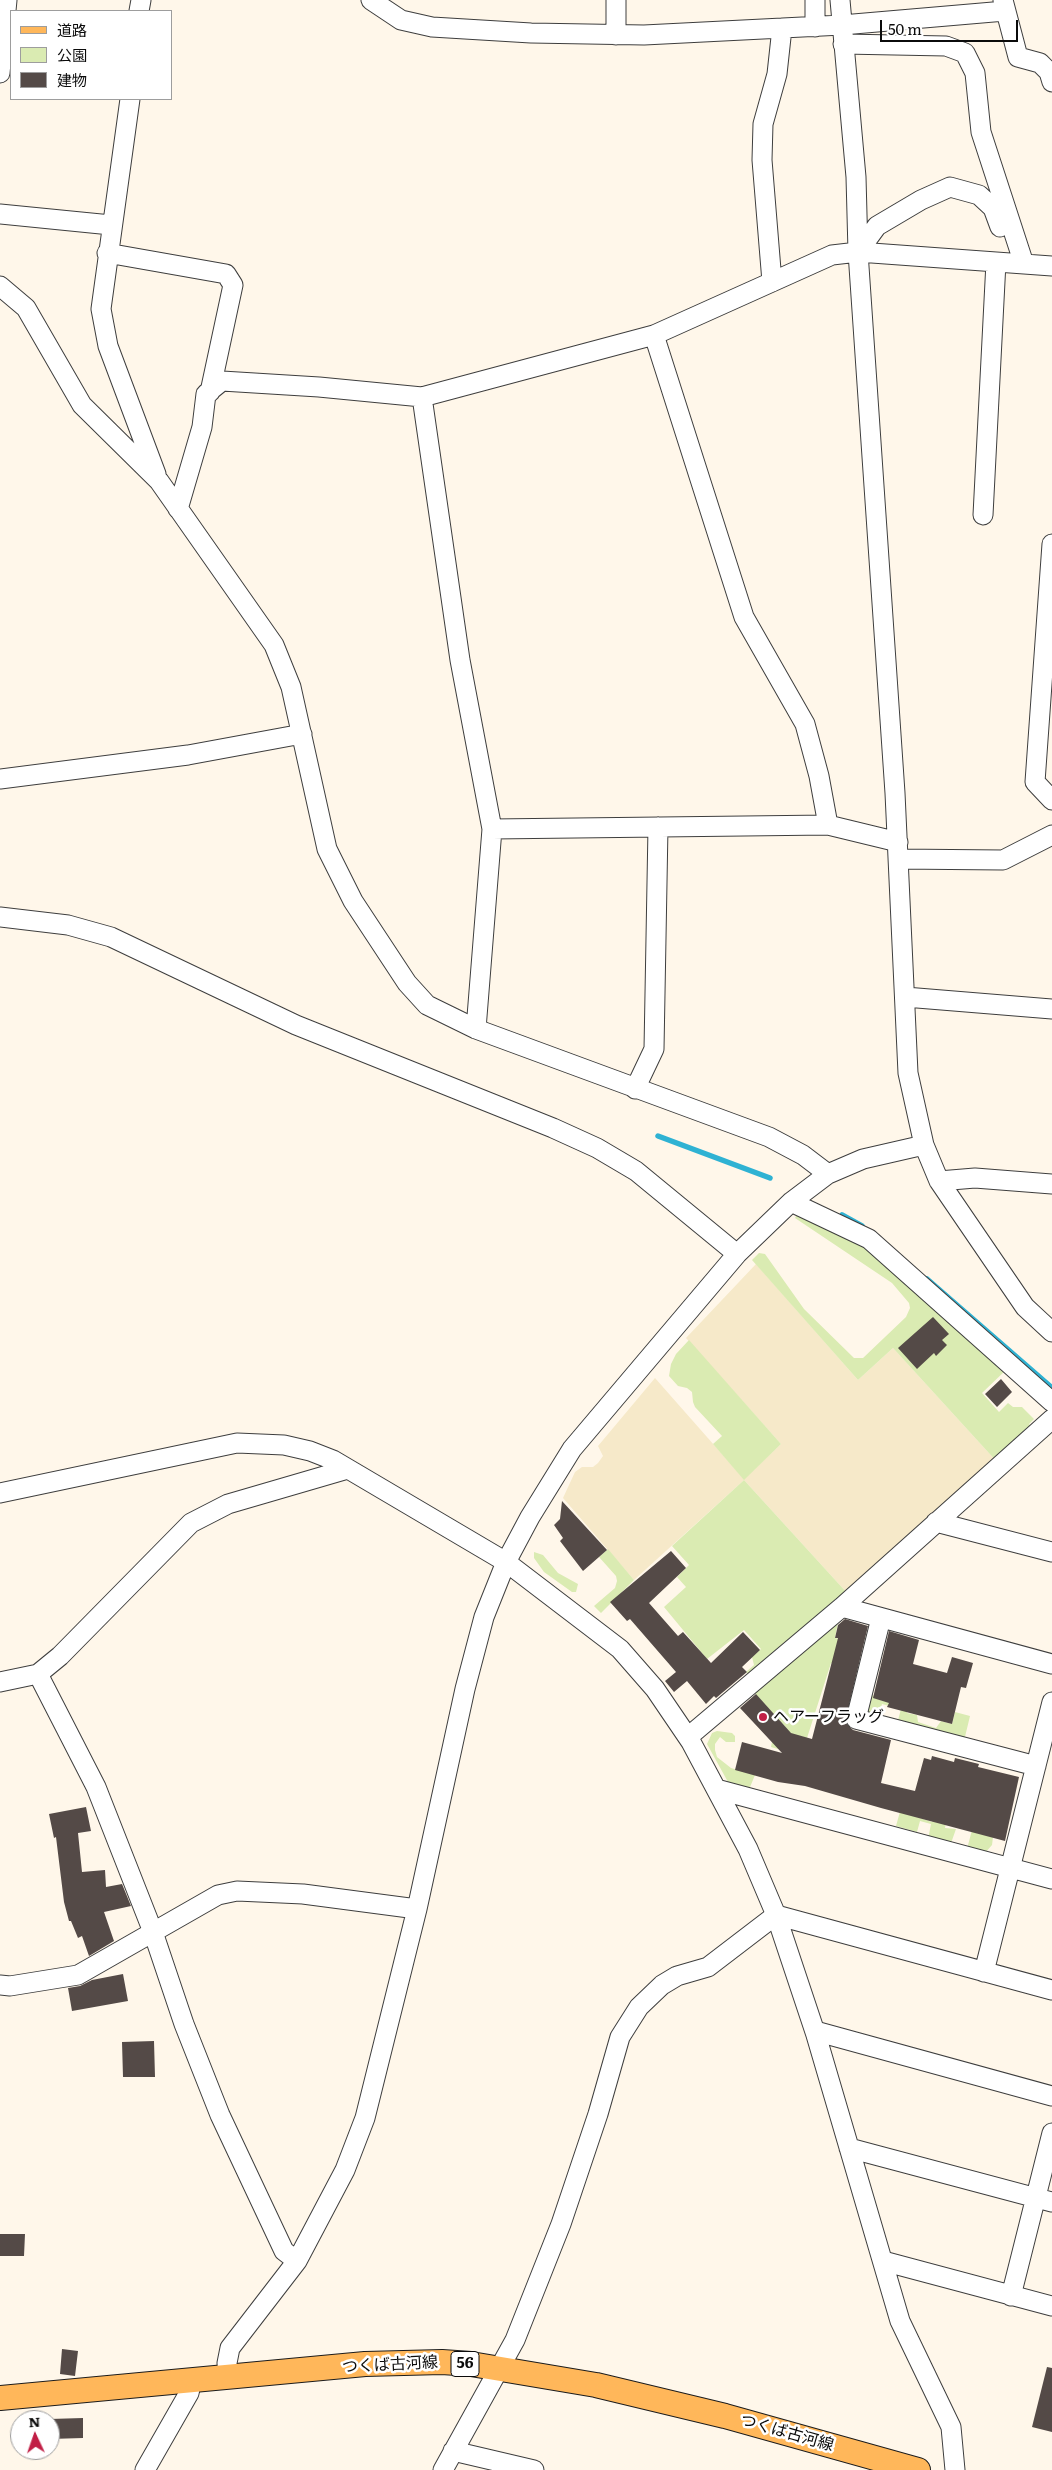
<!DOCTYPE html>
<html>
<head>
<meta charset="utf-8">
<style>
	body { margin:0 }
	#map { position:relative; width:1052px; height:2470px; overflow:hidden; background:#fff7ea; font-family:Literata,"Noto Sans JP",serif }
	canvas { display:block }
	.legend { position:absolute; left:10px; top:10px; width:162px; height:90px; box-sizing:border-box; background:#fff; border:1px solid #9d9d9d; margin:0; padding:6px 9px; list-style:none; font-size:15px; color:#0b0b0b }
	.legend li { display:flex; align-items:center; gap:10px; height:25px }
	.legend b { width:25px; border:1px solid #9d9d9d }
	.north { position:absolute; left:10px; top:2410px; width:50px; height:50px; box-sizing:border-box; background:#fff; border:1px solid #9d9d9d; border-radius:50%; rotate:357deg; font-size:14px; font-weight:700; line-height:20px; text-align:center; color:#0b0b0b }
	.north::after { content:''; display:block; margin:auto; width:18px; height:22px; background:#c11e45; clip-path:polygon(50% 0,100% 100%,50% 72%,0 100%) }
	.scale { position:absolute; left:880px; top:20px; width:138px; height:22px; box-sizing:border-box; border:2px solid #0b0b0b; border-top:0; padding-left:6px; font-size:15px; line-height:18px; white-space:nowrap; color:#0b0b0b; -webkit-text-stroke:4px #fff; paint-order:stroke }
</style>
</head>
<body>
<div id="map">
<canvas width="1052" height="2470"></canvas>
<ul class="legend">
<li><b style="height:6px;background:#ffb75a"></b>道路</li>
<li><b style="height:14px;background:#daebb2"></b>公園</li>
<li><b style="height:14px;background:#544a47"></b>建物</li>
</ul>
<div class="north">N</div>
<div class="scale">50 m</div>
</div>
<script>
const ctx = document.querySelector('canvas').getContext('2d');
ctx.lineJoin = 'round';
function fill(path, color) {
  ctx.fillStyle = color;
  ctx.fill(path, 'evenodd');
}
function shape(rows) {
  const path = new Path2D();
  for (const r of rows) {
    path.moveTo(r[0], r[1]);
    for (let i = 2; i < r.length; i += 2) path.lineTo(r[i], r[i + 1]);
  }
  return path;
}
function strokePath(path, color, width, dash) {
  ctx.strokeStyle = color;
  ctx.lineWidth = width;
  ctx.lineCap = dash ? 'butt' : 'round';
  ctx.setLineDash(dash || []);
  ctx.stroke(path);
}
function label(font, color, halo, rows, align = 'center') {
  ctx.font = font + ' Literata,"Noto Sans JP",serif';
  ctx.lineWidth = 5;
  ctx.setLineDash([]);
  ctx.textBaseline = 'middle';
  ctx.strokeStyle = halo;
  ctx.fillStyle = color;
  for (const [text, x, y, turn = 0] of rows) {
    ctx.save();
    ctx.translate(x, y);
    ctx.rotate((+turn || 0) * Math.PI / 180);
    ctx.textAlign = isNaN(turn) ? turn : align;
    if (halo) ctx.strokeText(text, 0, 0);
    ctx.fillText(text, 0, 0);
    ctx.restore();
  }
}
fill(shape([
	[756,1264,858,1380,893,1348,998,1463,848,1594,744,1480,634,1580,563,1498,575,1472,582,1467,593,1467,598,1463,603,1456,598,1446,655,1378,744,1479,781,1444,686,1338]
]), '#f6e9c9');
fill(shape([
	[797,1214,854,1238,1006,1370,982,1393,999,1412,1008,1403,1013,1407,1022,1407,1034,1419,1029,1424,1034,1429,998,1463,893,1348,858,1380,752,1260,759,1253,765,1254,804,1309,854,1358,863,1358,906,1317,910,1308,909,1303,892,1283,795,1218],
	[689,1340,781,1444,744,1480,848,1594,752,1677,746,1672,754,1665,752,1657,761,1649,744,1630,707,1659,664,1607,686,1587,677,1577,689,1565,672,1546,744,1480,713,1444,722,1436,695,1407,693,1402,692,1392,687,1388,678,1386,669,1376,671,1364,676,1354],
	[608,1549,634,1580,601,1613,594,1606,615,1588,617,1581,616,1576,599,1557],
	[534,1552,543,1555,558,1573,578,1584,576,1592,572,1592,544,1572,534,1558],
	[839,1617,835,1638,845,1640,850,1668,831,1663,807,1738,801,1736,792,1753,771,1747,772,1742,786,1728,751,1689],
	[914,1685,907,1713,917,1715,918,1722,936,1728,941,1721,952,1724,955,1712,970,1716,964,1741,897,1724,901,1709,882,1704,878,1717,870,1715,867,1711,870,1695,881,1697,880,1700,899,1705],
	[717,1731,732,1733,735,1736,735,1742,726,1742,720,1737,715,1744,715,1750,717,1757,731,1768,755,1775,748,1792,733,1786,728,1782,707,1744,712,1733],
	[901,1808,920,1818,932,1822,933,1818,946,1822,945,1828,956,1829,950,1846,928,1839,931,1824,920,1821,917,1832,896,1826],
	[972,1830,993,1837,992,1845,985,1853,967,1849]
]), '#daebb2');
strokePath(shape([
	[658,1136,770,1178],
	[842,1215,862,1226],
	[927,1279,1052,1388]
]), '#2fb2d3', 5.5);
fill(shape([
	[933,1317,949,1334,942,1340,947,1345,936,1356,934,1353,917,1369,898,1348],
	[1001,1379,1012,1392,997,1407,985,1394],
	[562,1501,607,1550,583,1571,560,1541,563,1538,554,1525,560,1519],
	[671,1551,686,1568,649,1603,678,1636,683,1632,711,1663,743,1632,760,1650,742,1667,747,1672,716,1698,714,1696,706,1704,687,1681,674,1692,665,1681,676,1672,630,1619,627,1621,610,1602],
	[845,1619,868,1626,845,1722,853,1730,891,1740,881,1783,915,1791,924,1758,931,1760,932,1756,954,1762,955,1758,979,1764,978,1767,1019,1777,1005,1841,881,1808,805,1786,778,1782,735,1770,742,1742,782,1753,740,1708,756,1694,791,1733,812,1739,838,1638,835,1638,838,1625],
	[889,1631,919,1640,913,1664,947,1673,952,1657,973,1663,966,1688,961,1687,952,1724,887,1707,889,1703,873,1698],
	[86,1807,91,1831,78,1833,82,1872,105,1870,106,1887,122,1884,131,1906,104,1912,114,1941,89,1956,82,1936,78,1938,71,1921,69,1921,64,1902,56,1837,54,1838,49,1814],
	[123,1974,128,2001,72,2011,68,1988,80,1986,92,1980],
	[154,2041,155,2077,123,2077,122,2042],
	[0,2234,25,2234,24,2256,0,2256],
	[62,2349,78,2351,75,2376,60,2374],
	[1047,2367,1052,2368,1052,2432,1032,2427],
	[83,2418,83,2438,50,2439,50,2419]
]), '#544a47');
const minor = shape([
	[371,0,401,20,432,27,531,33,644,35,842,25,1005,11],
	[616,0,616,35],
	[840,0,856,177,858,252,895,793,908,1073,924,1145,939,1181,1025,1307,1052,1332],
	[1003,0,1018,57,1040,63,1049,72,1052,82],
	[139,11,141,0],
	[815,27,815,0],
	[843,44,946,46,965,53,975,73,981,132,1024,264],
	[0,73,7,0],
	[130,99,101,309,108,346,156,474],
	[0,214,111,225],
	[858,252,877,226,921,200,950,187,979,195,993,208,1000,227],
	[107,253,226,274,233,285,210,392],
	[772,282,762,160,763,124,777,74,782,28],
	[0,286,26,308,82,405,159,481,274,645,291,687,327,849,353,901,407,983,427,1005,476,1029,769,1137,803,1155,828,1174],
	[654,335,744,617,805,724,819,776,828,825],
	[422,397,460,660,492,829,476,1029],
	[178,509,202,427,206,394,222,381,319,387,422,397,654,335,832,255,858,252,1052,266],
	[983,515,996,262],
	[1052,544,1035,782,1052,800],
	[0,779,188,755,302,734],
	[492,829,828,825,898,842],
	[898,859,1003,860,1052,835],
	[0,917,68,925,111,937,296,1025,553,1128,597,1148,636,1171,737,1254],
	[905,997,1052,1009],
	[635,1089,654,1049,658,827],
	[939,1181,975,1178,1052,1184],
	[791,1202,869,1239,1052,1402],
	[0,1493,237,1443,284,1445,310,1451,333,1460,506,1562,620,1649,655,1689,691,1742,748,1849,776,1915,816,2035,900,2321,951,2427,955,2470],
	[936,1522,1052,1552],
	[842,1607,1052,1664],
	[881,1618,856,1719,1036,1766],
	[38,1674,96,1787,153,1932,184,2024,220,2115,284,2251,297,2261],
	[0,1682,38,1674,60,1656,191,1523,228,1504,348,1469],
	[688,1737,842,1607,1052,1419],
	[716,1789,1052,1879],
	[984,1972,1052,1702],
	[0,1985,10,1986,78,1975,218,1895,237,1891,303,1894,417,1909],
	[815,2031,1052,2096],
	[849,2148,1052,2202],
	[883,2261,1052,2306],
	[1011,2296,1052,2133],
	[228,2377,227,2363,230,2348,297,2261,345,2170,365,2118,417,1909,465,1689,484,1617,506,1562,530,1517,572,1449,737,1254,791,1202,828,1174,863,1159,924,1145],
	[453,2451,534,2470],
	[145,2470,189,2393,192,2380],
	[443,2470,515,2340,561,2224,598,2114,620,2037,639,2007,662,1985,677,1976,708,1967,776,1915,1052,1990]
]);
const major = shape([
	[0,2398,365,2364,442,2362,471,2364,596,2385,725,2416,918,2470]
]);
strokePath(minor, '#3e3e3e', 21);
strokePath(major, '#1c1c1c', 26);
strokePath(minor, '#fff', 19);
strokePath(major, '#ffb75a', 24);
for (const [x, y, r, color] of [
	[763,1717,5,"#c11e45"]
]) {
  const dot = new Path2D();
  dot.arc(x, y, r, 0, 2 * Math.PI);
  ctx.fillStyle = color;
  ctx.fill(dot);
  strokePath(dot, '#fff', 2);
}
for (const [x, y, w] of [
	[465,2364,28]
]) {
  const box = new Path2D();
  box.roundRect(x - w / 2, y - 12.5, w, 25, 4);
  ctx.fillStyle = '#fff';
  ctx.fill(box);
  strokePath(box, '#0b0b0b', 1);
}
label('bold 15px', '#0b0b0b', null, [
	["56",465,2364]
]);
label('16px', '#0b0b0b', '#fff', [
	["ヘアーフラッグ",773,1717]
], 'left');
label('16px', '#0b0b0b', '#fff', [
	["つくば古河線",390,2365,-3],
	["つくば古河線",787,2433,16]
]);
</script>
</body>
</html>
